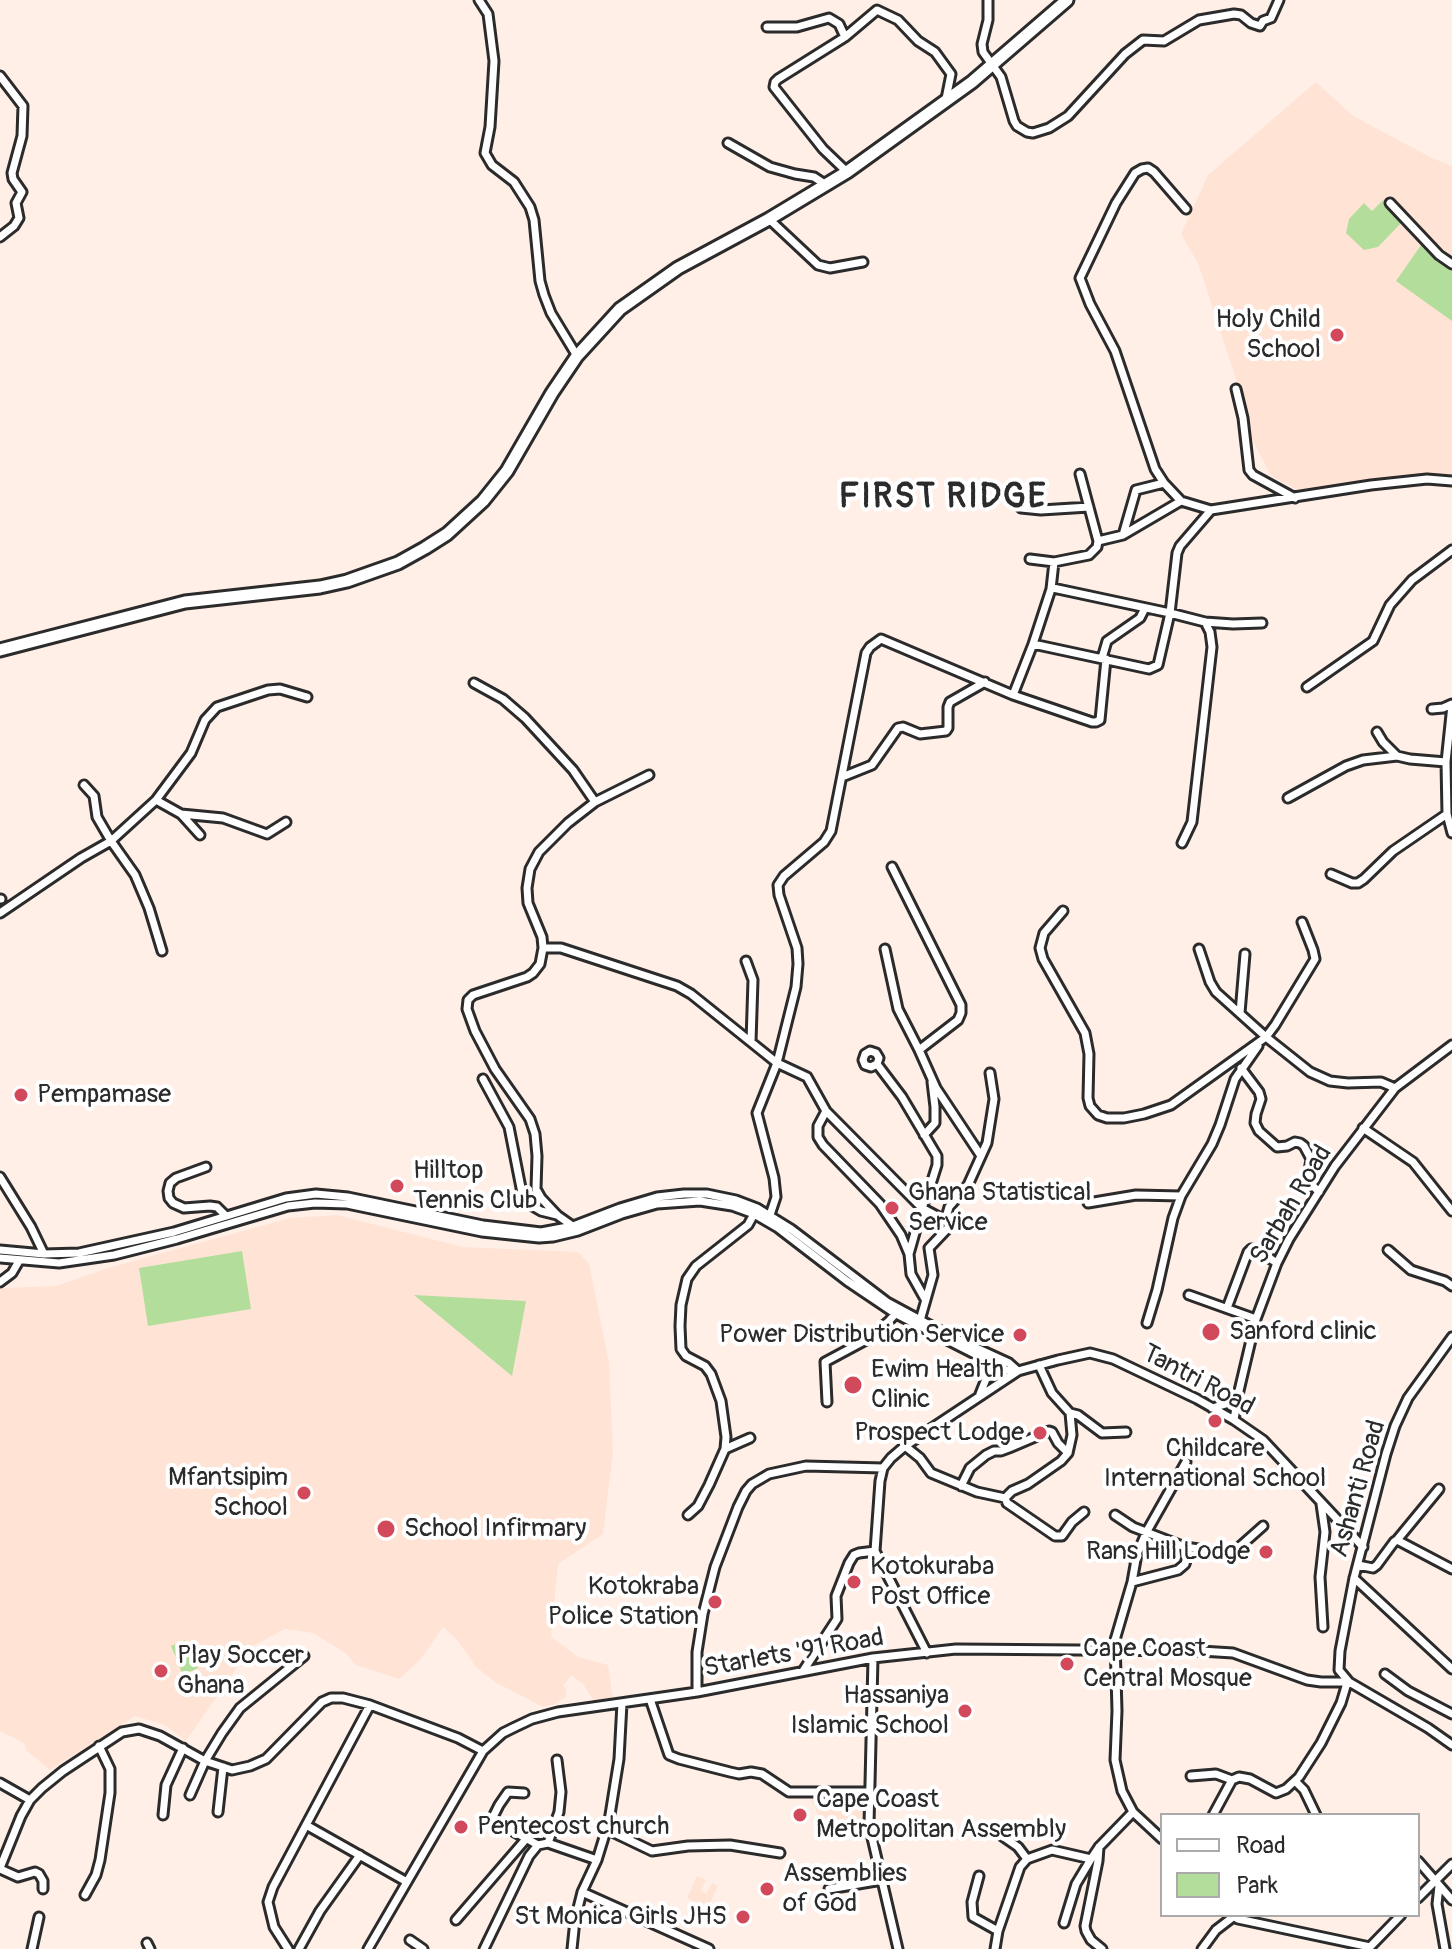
<!DOCTYPE html>
<html>
<head>
<meta charset="utf-8">
<style>
	body { margin:0 }
	#map { position:relative; width:1452px; height:1949px; overflow:hidden; background:#ffefe7; font-family:Pangolin,sans-serif }
	canvas { display:block }
	.legend { position:absolute; left:1160px; top:1813px; width:260px; height:104px; box-sizing:border-box; background:#fff; border:2px solid #aaa; margin:0; padding:10px 14px; list-style:none; font-size:24px; color:#2b2b2b }
	.legend li { display:flex; align-items:center; gap:16px; height:40px }
	.legend b { width:40px; border:2px solid #aaa }
</style>
</head>
<body>
<div id="map">
<canvas width="1452" height="1949"></canvas>
<ul class="legend">
<li><b style="height:10px;background:#fff"></b>Road</li>
<li><b style="height:22px;background:#b3dd9b"></b>Park</li>
</ul>
</div>
<script>
const ctx = document.querySelector('canvas').getContext('2d');
ctx.lineJoin = 'round';
function fill(path, color) {
  ctx.fillStyle = color;
  ctx.fill(path, 'evenodd');
}
function shape(rows) {
  const path = new Path2D();
  for (const r of rows) {
    path.moveTo(r[0], r[1]);
    for (let i = 2; i < r.length; i += 2) path.lineTo(r[i], r[i + 1]);
  }
  return path;
}
function strokePath(path, color, width, dash) {
  ctx.strokeStyle = color;
  ctx.lineWidth = width;
  ctx.lineCap = dash ? 'butt' : 'round';
  ctx.setLineDash(dash || []);
  ctx.stroke(path);
}
function label(font, color, halo, rows, align = 'center') {
  ctx.font = font + ' Pangolin,sans-serif';
  ctx.lineWidth = 8;
  ctx.setLineDash([]);
  ctx.textBaseline = 'middle';
  ctx.strokeStyle = halo;
  ctx.fillStyle = color;
  for (const [text, x, y, turn = 0] of rows) {
    ctx.save();
    ctx.translate(x, y);
    ctx.rotate((+turn || 0) * Math.PI / 180);
    ctx.textAlign = isNaN(turn) ? turn : align;
    if (halo) ctx.strokeText(text, 0, 0);
    ctx.fillText(text, 0, 0);
    ctx.restore();
  }
}
fill(shape([
	[1316,82,1353,116,1432,158,1452,166,1452,474,1365,482,1299,491,1271,476,1251,437,1245,407,1198,263,1181,234,1208,175],
	[337,1215,463,1247,578,1252,589,1263,609,1363,613,1453,603,1534,558,1564,551,1637,578,1657,608,1665,613,1699,594,1701,583,1684,571,1675,563,1686,566,1688,566,1697,555,1704,543,1707,495,1682,476,1667,457,1640,443,1627,420,1660,399,1679,356,1665,344,1652,313,1633,285,1629,251,1647,186,1741,165,1725,135,1716,50,1770,27,1751,24,1743,0,1731,0,1288,56,1286,108,1268,290,1218],
	[815,1795,863,1795,865,1822,828,1828,824,1827,811,1800,812,1796],
	[697,1876,706,1880,701,1890,706,1894,712,1883,718,1886,708,1907,687,1898]
]), '#ffe4d6');
fill(shape([
	[1383,200,1403,221,1378,247,1364,250,1346,233,1349,219,1364,203,1372,211],
	[1421,245,1452,266,1452,321,1396,281],
	[242,1251,251,1309,148,1326,139,1268],
	[414,1295,526,1301,512,1376],
	[185,1640,198,1668,183,1675,171,1646]
]), '#b3dd9b');
const minor = shape([
	[479,0,488,14,494,61,490,127,485,153,492,165,514,182,530,207,534,220,540,281,544,295,551,313,577,356],
	[988,0,988,20,982,44,983,52,1001,77,1014,121,1017,126,1027,132,1033,133,1049,128,1068,116,1125,54,1143,40,1164,41,1199,20,1234,14,1241,15,1251,23,1260,26,1263,21,1271,18,1279,0],
	[767,27,797,27,829,18,839,24,845,37],
	[0,76,23,106,22,136,12,173,13,179,22,192,16,203,19,218,14,226,0,237],
	[728,143,770,167,795,174,814,177,826,185],
	[847,172,823,149,774,87,775,82,778,79,845,37,877,10,898,20,918,41,935,52,951,74,946,99],
	[1390,203,1439,255,1452,264],
	[1186,209,1154,172,1148,168,1142,169,1135,173,1116,203,1080,278,1090,304,1115,351,1155,469,1164,483,1181,501,1211,510],
	[769,219,818,265,830,268,863,262],
	[1236,389,1243,418,1249,470,1253,475,1295,498],
	[1021,508,1041,510,1089,507],
	[1123,535,1136,490,1164,483],
	[1098,541,1123,535,1181,501],
	[1030,559,1054,562,1089,555,1097,547,1098,541,1080,474],
	[1051,589,1054,562],
	[1033,644,1149,669,1158,665,1170,613,1205,622,1233,624,1262,623],
	[1102,658,1107,641,1140,618,1145,608],
	[474,683,503,699,525,718,573,770,595,802],
	[1307,687,1373,641,1390,605,1412,580,1452,550],
	[1013,695,1092,722,1096,722,1100,720,1106,659],
	[1452,705,1446,762,1447,814,1452,833],
	[1432,709,1443,708,1452,704],
	[1377,732,1383,742,1397,756,1410,759,1446,762],
	[842,777,872,765,898,728,903,727,920,734,946,731,948,728,948,707,950,702,985,682],
	[84,785,94,796,97,817,111,841,135,875,149,908,162,951],
	[1288,798,1346,766,1363,760,1397,756],
	[156,800,181,814,223,818,267,834,286,822],
	[181,814,200,835],
	[1182,843,1192,822,1212,647,1210,632,1205,622],
	[892,867,961,1005,961,1013,958,1020,919,1050,936,1088,981,1156],
	[1331,874,1352,883,1358,883,1364,879,1393,851,1447,814],
	[0,899,1,899],
	[1063,911,1044,933,1040,948,1043,959,1085,1033,1089,1054,1088,1098,1090,1106,1098,1115,1107,1118,1124,1118,1144,1114,1171,1105,1266,1037,1216,992,1210,982,1199,949],
	[0,913,81,858,111,841,156,800,191,753,205,720,217,707,268,690,280,689,307,697],
	[1302,922,1313,950,1315,959,1275,1025,1266,1037,1310,1072,1330,1081,1348,1083,1381,1082,1395,1088],
	[543,948,561,948,677,986,691,994,777,1063,807,1077,826,1111,922,1208,909,1254,911,1274,925,1299],
	[885,949,898,1009,919,1050],
	[746,961,753,980,751,1042],
	[1240,1013,1245,954],
	[877,1064,871,1067,865,1065,863,1060,865,1054,870,1051,876,1053,879,1058,877,1064,902,1097,937,1156,937,1165,931,1184,922,1208,939,1217,948,1219],
	[1241,1068,1259,1092,1261,1099,1256,1114,1255,1123,1259,1131,1277,1147,1287,1146,1295,1142,1300,1143,1304,1146,1311,1159,1308,1177,1309,1182,1319,1192],
	[483,1079,509,1127,523,1198,529,1204,541,1211,557,1215],
	[826,1111,818,1126,818,1137,823,1145,880,1204,901,1235,909,1254],
	[1363,1128,1413,1162,1452,1211],
	[924,1135,935,1123,935,1107,932,1082],
	[206,1167,176,1178,170,1183,168,1191,169,1198,173,1203,184,1208,210,1206,217,1207,226,1216],
	[0,1177,31,1227,44,1254],
	[1088,1203,1136,1195,1181,1196],
	[770,1215,776,1197,774,1178,757,1113,777,1063,796,987,798,964,797,948,779,895,778,885,784,876,824,842,831,831,866,653,870,647,881,639,1013,695,1033,644,1051,589,1053,588,1170,613,1177,553,1180,546,1211,510,1371,485,1427,479,1452,481],
	[574,1227,557,1215,541,1198,536,1189,537,1156,535,1134,530,1119,495,1069,475,1031,467,1009,468,1000,473,995,527,977,533,973,540,964,543,948,542,937,528,903,527,888,530,869,539,852,568,823,595,802,649,775],
	[0,1250,44,1254,79,1253,174,1232,286,1198,316,1194,348,1197,483,1225,541,1232,573,1226,620,1208,657,1197,684,1194,707,1194,736,1200,757,1208,791,1229,887,1302,950,1336,1009,1363,1018,1371],
	[1388,1250,1411,1270,1445,1281,1452,1286],
	[0,1258,59,1263,114,1255,177,1239,288,1206,315,1203,347,1204,482,1232,539,1238,553,1237,578,1231,622,1214,657,1204,700,1201,732,1206,754,1214,778,1228,847,1281,896,1314,1006,1370,1018,1371],
	[0,1282,12,1273,19,1261],
	[1189,1295,1256,1319],
	[1227,1308,1248,1252,1251,1249,1255,1249,1277,1263],
	[1147,1323,1157,1290,1173,1218,1181,1196,1212,1144,1220,1125,1235,1079,1258,1046],
	[919,1324,933,1275,929,1248,949,1227,947,1214,949,1207,968,1185,987,1143,994,1099,990,1073],
	[980,1394,986,1379,983,1358],
	[827,1402,825,1362,866,1340,888,1322,898,1311],
	[1212,1408,1226,1404,1238,1395],
	[1070,1413,1078,1415,1102,1433,1126,1432],
	[1234,1420,1238,1395,1256,1319,1277,1263,1289,1239,1335,1166,1395,1088,1452,1045],
	[905,1446,920,1458,931,1473,977,1492,1005,1498,1007,1503,1055,1536,1062,1536,1072,1522,1084,1512],
	[725,1449,750,1438],
	[961,1486,970,1468,986,1455,994,1451,1001,1451,1009,1448,1049,1431,1052,1432,1058,1443,1068,1453],
	[1005,1498,1012,1491,1028,1484,1061,1461,1068,1453,1072,1435,1070,1413,1052,1393,1039,1365],
	[1321,1504,1325,1532,1320,1577,1323,1627],
	[688,1515,698,1506,709,1485,725,1449,726,1437,721,1401,711,1374,705,1366,686,1356,681,1349,680,1326,681,1305,687,1279,696,1266,748,1225,754,1214],
	[1115,1515,1133,1527,1185,1547,1187,1557,1185,1564,1178,1570,1132,1582],
	[1397,1540,1452,1569],
	[1185,1547,1226,1553,1236,1550,1263,1526],
	[875,1551,927,1653],
	[1358,1565,1373,1568,1377,1565,1394,1542,1397,1540,1439,1489],
	[1354,1578,1452,1669],
	[873,1658,869,1825,898,1949],
	[803,1671,837,1619,836,1596,849,1563,854,1555,859,1553,875,1551,880,1481,883,1468,891,1458,905,1446,1018,1371,1058,1360,1090,1353,1113,1359,1197,1399,1234,1420,1263,1440,1363,1547],
	[1385,1674,1408,1691,1452,1714],
	[1349,1682,1339,1670,1340,1651,1354,1578,1386,1454,1395,1426,1408,1398,1452,1337],
	[697,1692,697,1652,703,1614,715,1567,738,1507,746,1491,752,1484,769,1474,806,1466,883,1468],
	[650,1699,669,1755,679,1759,730,1772,739,1774,751,1772,762,1774,789,1792,869,1792],
	[1191,1776,1216,1774,1232,1780],
	[1232,1780,1239,1777,1250,1779,1276,1793,1286,1789,1299,1777,1321,1743,1341,1703,1347,1683],
	[1295,1781,1304,1790,1316,1815],
	[0,1783,30,1800],
	[524,1793,508,1792,499,1805,493,1817,495,1821,538,1845],
	[190,1795,205,1761,222,1733,240,1708,304,1656],
	[218,1812,223,1767],
	[1133,1812,1122,1791,1115,1760,1117,1711,1115,1640,1132,1582,1137,1554,1147,1531,1186,1462],
	[163,1815,166,1785,183,1748],
	[1213,1815,1232,1780],
	[306,1825,407,1882],
	[606,1829,652,1851,688,1846,730,1845,780,1853],
	[995,1831,1018,1847,1027,1859],
	[548,1843,559,1812,561,1792,557,1760],
	[1099,1847,1098,1861,1085,1926,1086,1931,1091,1940,1102,1949],
	[1418,1861,1452,1900],
	[0,1868,21,1816,30,1800,42,1788,63,1771,122,1732,139,1729,160,1736,205,1761,232,1770,250,1766,266,1759,322,1702,331,1698,343,1698,370,1705,458,1738,483,1751],
	[0,1869,18,1877,35,1872,39,1874,43,1881,43,1889],
	[979,1876,972,1902,973,1917,998,1931],
	[1439,1886,1437,1904,1445,1949],
	[829,1889,882,1880],
	[582,1892,597,1860,609,1821,619,1759,622,1703],
	[85,1895,96,1875,100,1860,110,1793,110,1769,99,1746],
	[1418,1898,1452,1864],
	[1232,1915,1238,1919,1370,1947],
	[456,1920,526,1839],
	[1064,1923,1076,1884,1091,1859],
	[410,1940,423,1949],
	[147,1943,150,1949],
	[1369,1948,1401,1915],
	[32,1949,39,1917],
	[288,1949,274,1927,268,1902,273,1887,370,1705],
	[299,1949,320,1911,360,1855],
	[368,1949,483,1751,503,1733,513,1728,532,1719,558,1712,697,1692,873,1658,956,1649,1201,1651,1233,1653,1307,1680,1321,1682,1349,1682,1428,1728,1452,1745],
	[484,1949,529,1856,538,1845,548,1843,597,1860],
	[572,1949,575,1920,582,1892,709,1949],
	[995,1949,998,1931,1020,1867,1027,1859,1052,1850,1091,1859,1099,1847,1133,1812,1162,1839],
	[1202,1949,1216,1930,1233,1917]
]);
const highway = shape([
	[0,650,185,602,320,587,347,581,398,563,425,548,447,534,483,501,507,471,552,393,577,356,620,309,678,268,769,219,847,172,972,82,1067,0]
]);
strokePath(minor, '#2b2b2b', 13);
strokePath(highway, '#2b2b2b', 17);
strokePath(minor, '#fff', 7);
strokePath(highway, '#fff', 11);
for (const [x, y, r, color] of [
	[1337,335,8,"#d1495b"],
	[21,1095,8,"#d1495b"],
	[397,1186,8,"#d1495b"],
	[892,1208,8,"#d1495b"],
	[1211,1332,10,"#d1495b"],
	[1020,1335,8,"#d1495b"],
	[853,1385,10,"#d1495b"],
	[1215,1421,8,"#d1495b"],
	[1040,1433,8,"#d1495b"],
	[304,1493,8,"#d1495b"],
	[386,1529,10,"#d1495b"],
	[1266,1552,8,"#d1495b"],
	[854,1582,8,"#d1495b"],
	[715,1602,8,"#d1495b"],
	[1067,1664,8,"#d1495b"],
	[161,1671,8,"#d1495b"],
	[965,1711,8,"#d1495b"],
	[800,1815,8,"#d1495b"],
	[461,1827,8,"#d1495b"],
	[767,1889,8,"#d1495b"],
	[743,1917,8,"#d1495b"]
]) {
  const dot = new Path2D();
  dot.arc(x, y, r, 0, 2 * Math.PI);
  ctx.fillStyle = color;
  ctx.fill(dot);
  strokePath(dot, '#fff', 3);
}
label('26px', '#2b2b2b', '#fff', [
	["Holy Child",1321,320,"right"],
	["School",1321,350,"right"],
	["Pempamase",37,1095],
	["Hilltop",413,1171],
	["Tennis Club",413,1201],
	["Ghana Statistical",908,1193],
	["Service",908,1223],
	["Sanford clinic",1229,1332],
	["Power Distribution Service",1004,1335,"right"],
	["Ewim Health",871,1370],
	["Clinic",871,1400],
	["Prospect Lodge",1024,1433,"right"],
	["Childcare",1215,1449,"center"],
	["International School",1215,1479,"center"],
	["Mfantsipim",288,1478,"right"],
	["School",288,1508,"right"],
	["School Infirmary",404,1529],
	["Rans Hill Lodge",1250,1552,"right"],
	["Kotokuraba",870,1567],
	["Post Office",870,1597],
	["Kotokraba",699,1587,"right"],
	["Police Station",699,1617,"right"],
	["Cape Coast",1083,1649],
	["Central Mosque",1083,1679],
	["Play Soccer",177,1656],
	["Ghana",177,1686],
	["Hassaniya",949,1696,"right"],
	["Islamic School",949,1726,"right"],
	["Cape Coast",816,1800],
	["Metropolitan Assembly",816,1830],
	["Pentecost church",477,1827],
	["Assemblies",783,1874],
	["of God",783,1904],
	["St Monica Girls JHS",727,1917,"right"]
], 'left');
label('26px', '#2b2b2b', '#fff', [
	["Sarbah Road",1292,1205,-59],
	["Tantri Road",1198,1381,28],
	["Ashanti Road",1359,1489,-74],
	["Starlets '91 Road",794,1654,-10]
]);
ctx.letterSpacing = '2px';
label('bold 34px', '#2b2b2b', '#fff', [
	["FIRST RIDGE",943,498]
]);
ctx.letterSpacing = '0px';
</script>
</body>
</html>
